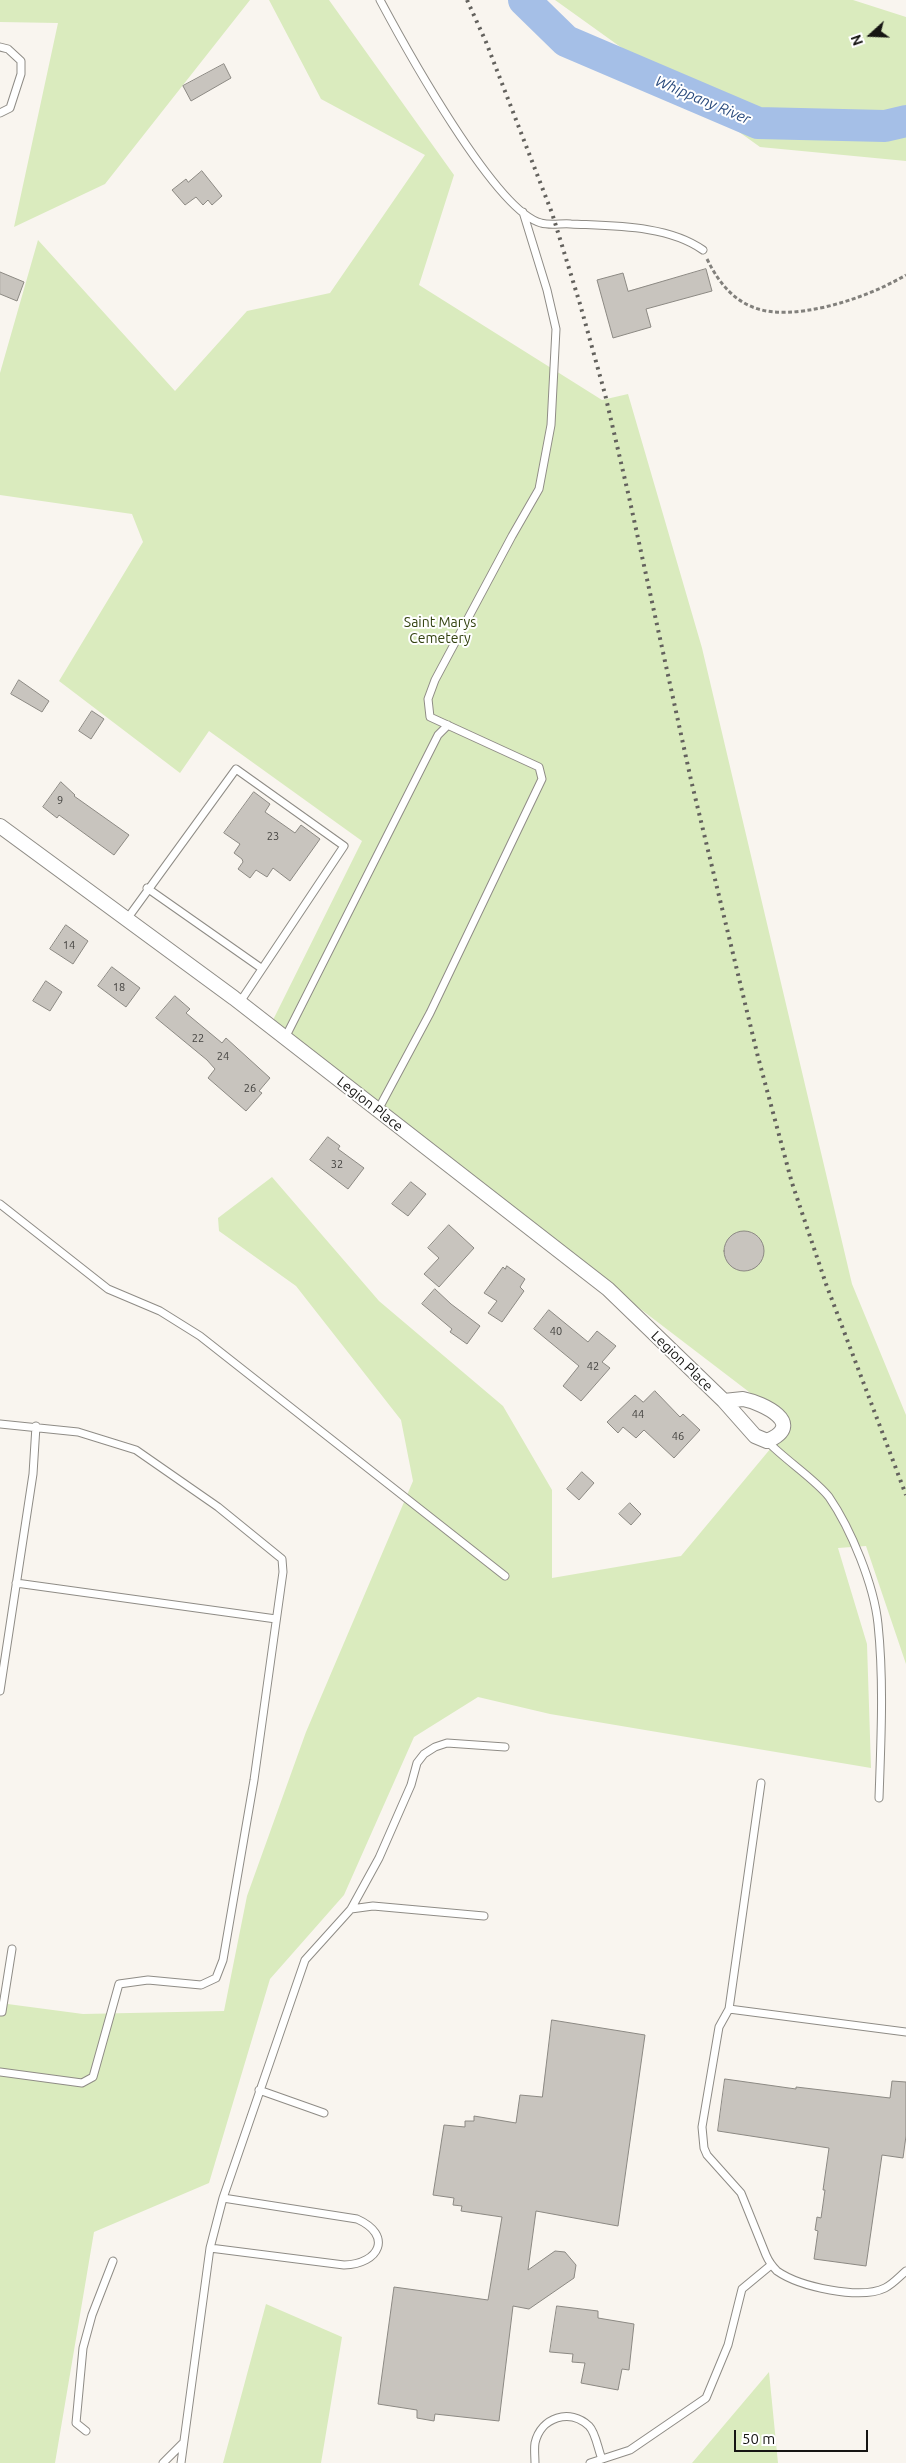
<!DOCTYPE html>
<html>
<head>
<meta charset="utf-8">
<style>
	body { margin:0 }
	#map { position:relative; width:906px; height:2463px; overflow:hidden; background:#f9f5ef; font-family:Ubuntu,sans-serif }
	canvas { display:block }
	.north { position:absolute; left:846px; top:10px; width:50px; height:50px; -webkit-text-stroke:4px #fff; paint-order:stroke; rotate:250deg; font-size:14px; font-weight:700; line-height:20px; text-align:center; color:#161513 }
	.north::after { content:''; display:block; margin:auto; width:18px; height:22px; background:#161513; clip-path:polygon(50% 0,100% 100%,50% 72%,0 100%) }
	.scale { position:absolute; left:734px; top:2430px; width:134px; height:22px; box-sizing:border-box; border:2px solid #161513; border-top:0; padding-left:6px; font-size:15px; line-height:18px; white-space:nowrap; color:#161513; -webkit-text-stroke:4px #fff; paint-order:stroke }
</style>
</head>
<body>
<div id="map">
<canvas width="906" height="2463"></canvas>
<div class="north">N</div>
<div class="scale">50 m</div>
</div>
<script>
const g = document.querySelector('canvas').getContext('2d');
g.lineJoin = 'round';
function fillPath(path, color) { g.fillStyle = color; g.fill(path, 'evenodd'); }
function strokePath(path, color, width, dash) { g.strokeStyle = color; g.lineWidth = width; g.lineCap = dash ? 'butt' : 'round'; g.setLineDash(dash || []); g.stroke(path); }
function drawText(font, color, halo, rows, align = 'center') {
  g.font = font + ' Ubuntu,sans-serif'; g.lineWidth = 4; g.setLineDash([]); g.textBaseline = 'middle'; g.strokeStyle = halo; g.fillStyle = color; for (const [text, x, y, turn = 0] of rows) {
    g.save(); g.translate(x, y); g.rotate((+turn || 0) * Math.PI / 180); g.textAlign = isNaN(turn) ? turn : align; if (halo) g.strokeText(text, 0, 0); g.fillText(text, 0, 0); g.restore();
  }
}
fillPath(new Path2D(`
	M0 0H250L105 184 14 227 58 23 0 22Z
	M269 0H329L454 175 419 285 602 400 628 394 702 648 852 1284 906 1415V1664L866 1546 838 1548 867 1644 871 1768 550 1714 478 1697 414 1737 344 1895 270 1979 209 2183 94 2232 55 2463H0V2003L83 2014 224 2011 247 1896 306 1732 413 1481 401 1420 296 1286 219 1231 218 1218 272 1177 379 1301 503 1406 552 1490V1578L681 1556 791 1424 384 1113 271 1024 362 841 209 731 180 773 59 681 143 542 132 514 0 495V373L38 240 175 391 247 311 330 293 425 155 321 99Z
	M555 0H853L906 17V161L760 147Z
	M266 2304 342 2337 321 2463H223Z
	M769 2372 778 2463H692Z`), '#daebbe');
strokePath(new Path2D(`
	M524 0 566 41 758 123 885 126 906 121`), '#a5bfe7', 32);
const building = new Path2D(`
	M224 64 231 78 191 101 183 86Z
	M202 171 222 196 212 205 208 200 203 205 196 197 185 205 172 190 186 179 188 182Z
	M706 269 712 291 646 309 651 327 613 338 597 280 623 273 628 291Z
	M0 272 24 282 17 301 0 294Z
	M19 680 49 701 42 712 11 694Z
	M92 711 104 719 91 739 79 731Z
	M61 782 75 795 74 796 129 835 114 855 59 815 57 818 43 807Z
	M254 792 270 804 265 812 295 833 301 825 320 839 290 881 273 868 267 877 256 870 250 878 238 869 243 862 242 859 234 853 240 844 224 833Z
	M66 925 88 941 73 964 50 949Z
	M112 967 140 988 126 1007 98 986Z
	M46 981 62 992 50 1011 33 1001Z
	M175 996 190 1009 186 1013 222 1043 226 1038 270 1078 259 1091 262 1093 246 1111 208 1078 215 1069 207 1060 156 1018Z
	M328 1137 340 1146 338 1149 364 1168 348 1189 310 1160Z
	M411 1182 426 1194 408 1216 392 1204Z
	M449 1225 474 1248 439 1287 424 1274 439 1258 428 1248Z
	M724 1251a20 20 0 1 1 40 0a20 20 0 1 1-40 0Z
	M507 1266 525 1279 520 1287 524 1291 502 1322 488 1313 497 1301 484 1293 503 1267 505 1269Z
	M435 1289 451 1304 480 1326 467 1344 450 1332 452 1329 422 1304Z
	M549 1310 588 1342 597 1331 616 1346 602 1362 610 1368 581 1401 563 1386 579 1366 534 1329Z
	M655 1391 680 1417 683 1414 700 1430 674 1458 644 1430 636 1438 623 1427 618 1433 607 1422 635 1395 643 1402Z
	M582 1472 594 1483 579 1500 567 1489Z
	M630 1503 641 1514 631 1525 619 1514Z
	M552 2020 645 2035 618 2226 536 2211 528 2270 555 2251 565 2252 576 2265 574 2278 529 2309 513 2306 499 2421 435 2414 434 2421 417 2418V2410L378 2404 394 2287 488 2300 502 2217 461 2211 462 2206 453 2205 454 2198 433 2195 444 2125 465 2127V2121H474V2116L516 2123 520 2095 542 2097Z
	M725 2079 796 2089V2087L890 2098 892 2081 906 2082V2136L903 2158 882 2155 866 2266 814 2259 818 2231 815 2230 817 2217 821 2218 825 2190H823L829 2148 718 2131Z
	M557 2306 598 2311V2318L634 2324 629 2370 622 2369 618 2390 581 2383 585 2363 572 2362 573 2354 550 2352Z`);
fillPath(building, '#c8c4be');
strokePath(building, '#8c8983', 1);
const lane = new Path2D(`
	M380 0C404 45 495 211 541 223 551 226 561 223 571 224 613 226 668 225 703 250
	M0 47 8 49 21 61V74L10 108 0 113
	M147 888 261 968
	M127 919 236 769 344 846 240 1002
	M285 1038 438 735 448 725
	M378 1110 430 1013 542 779 539 767 430 717 428 699 435 680 512 536 539 489 551 425 556 329 547 290 523 212
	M0 1204 108 1289 160 1311 200 1336 505 1576
	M0 1424 78 1432 136 1450 218 1507 282 1559 283 1572 254 1780 223 1960 216 1978 201 1985 148 1980 119 1984 93 2077 82 2083 0 2072
	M767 1441C784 1459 816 1480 829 1497 851 1529 874 1585 878 1624 884 1681 881 1740 879 1798
	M16 1583 276 1619
	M0 1691 33 1474 36 1426
	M761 1783 729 2009 719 2027 702 2127 704 2148 707 2155 741 2193 766 2255C769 2262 772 2266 777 2271 800 2287 860 2300 885 2288 893 2284 900 2276 906 2271
	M351 1909 373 1906 484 1916
	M729 2009 906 2032
	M0 2012H2L12 1949
	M259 2090 324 2113
	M210 2248 344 2265C380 2264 393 2235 357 2219L223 2198
	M86 2431 76 2423 83 2348 92 2315 113 2261
	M163 2463 182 2444
	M181 2463 210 2248 223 2198 305 1960 351 1909 379 1858 411 1785 417 1763 424 1754 435 1747 447 1743 505 1747
	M535 2463C535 2457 534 2449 535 2443 541 2417 570 2408 589 2426 596 2433 598 2450 602 2459
	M590 2463 630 2450 706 2398 728 2345 742 2289 771 2265`);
const street = new Path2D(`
	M0 826 234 998 608 1289 724 1401
	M743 1399C763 1403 807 1424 767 1441L755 1436 724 1401Z`);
strokePath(lane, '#8f8c86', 9);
strokePath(street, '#8f8c86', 16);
strokePath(new Path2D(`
	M707 259C734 314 770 319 825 307 854 300 880 290 906 275`), '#82807c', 3, [4, 2.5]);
strokePath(lane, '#fff', 7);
strokePath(street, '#fff', 14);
strokePath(new Path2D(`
	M467 0 486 42 552 213 580 304 605 394 629 497 691 780 758 1057 792 1183 826 1284 906 1495`), '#63615d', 4, [2.5, 5]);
drawText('11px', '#42413e', null, [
	["9",60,800],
	["23",273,836],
	["14",69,945],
	["18",119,987],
	["22",198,1038],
	["24",223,1056],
	["26",250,1088],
	["32",337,1164],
	["40",556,1331],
	["42",593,1366],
	["44",638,1414],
	["46",678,1436]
]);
drawText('14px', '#334210', '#fff', [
	["Saint Marys",440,622],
	["Cemetery",440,638]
]);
drawText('14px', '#161513', '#fff', [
	["Legion Place",370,1104,38],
	["Legion Place",682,1361,44]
]);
drawText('italic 15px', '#28497c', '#fff', [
	["Whippany River",703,100,23]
]);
</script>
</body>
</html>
